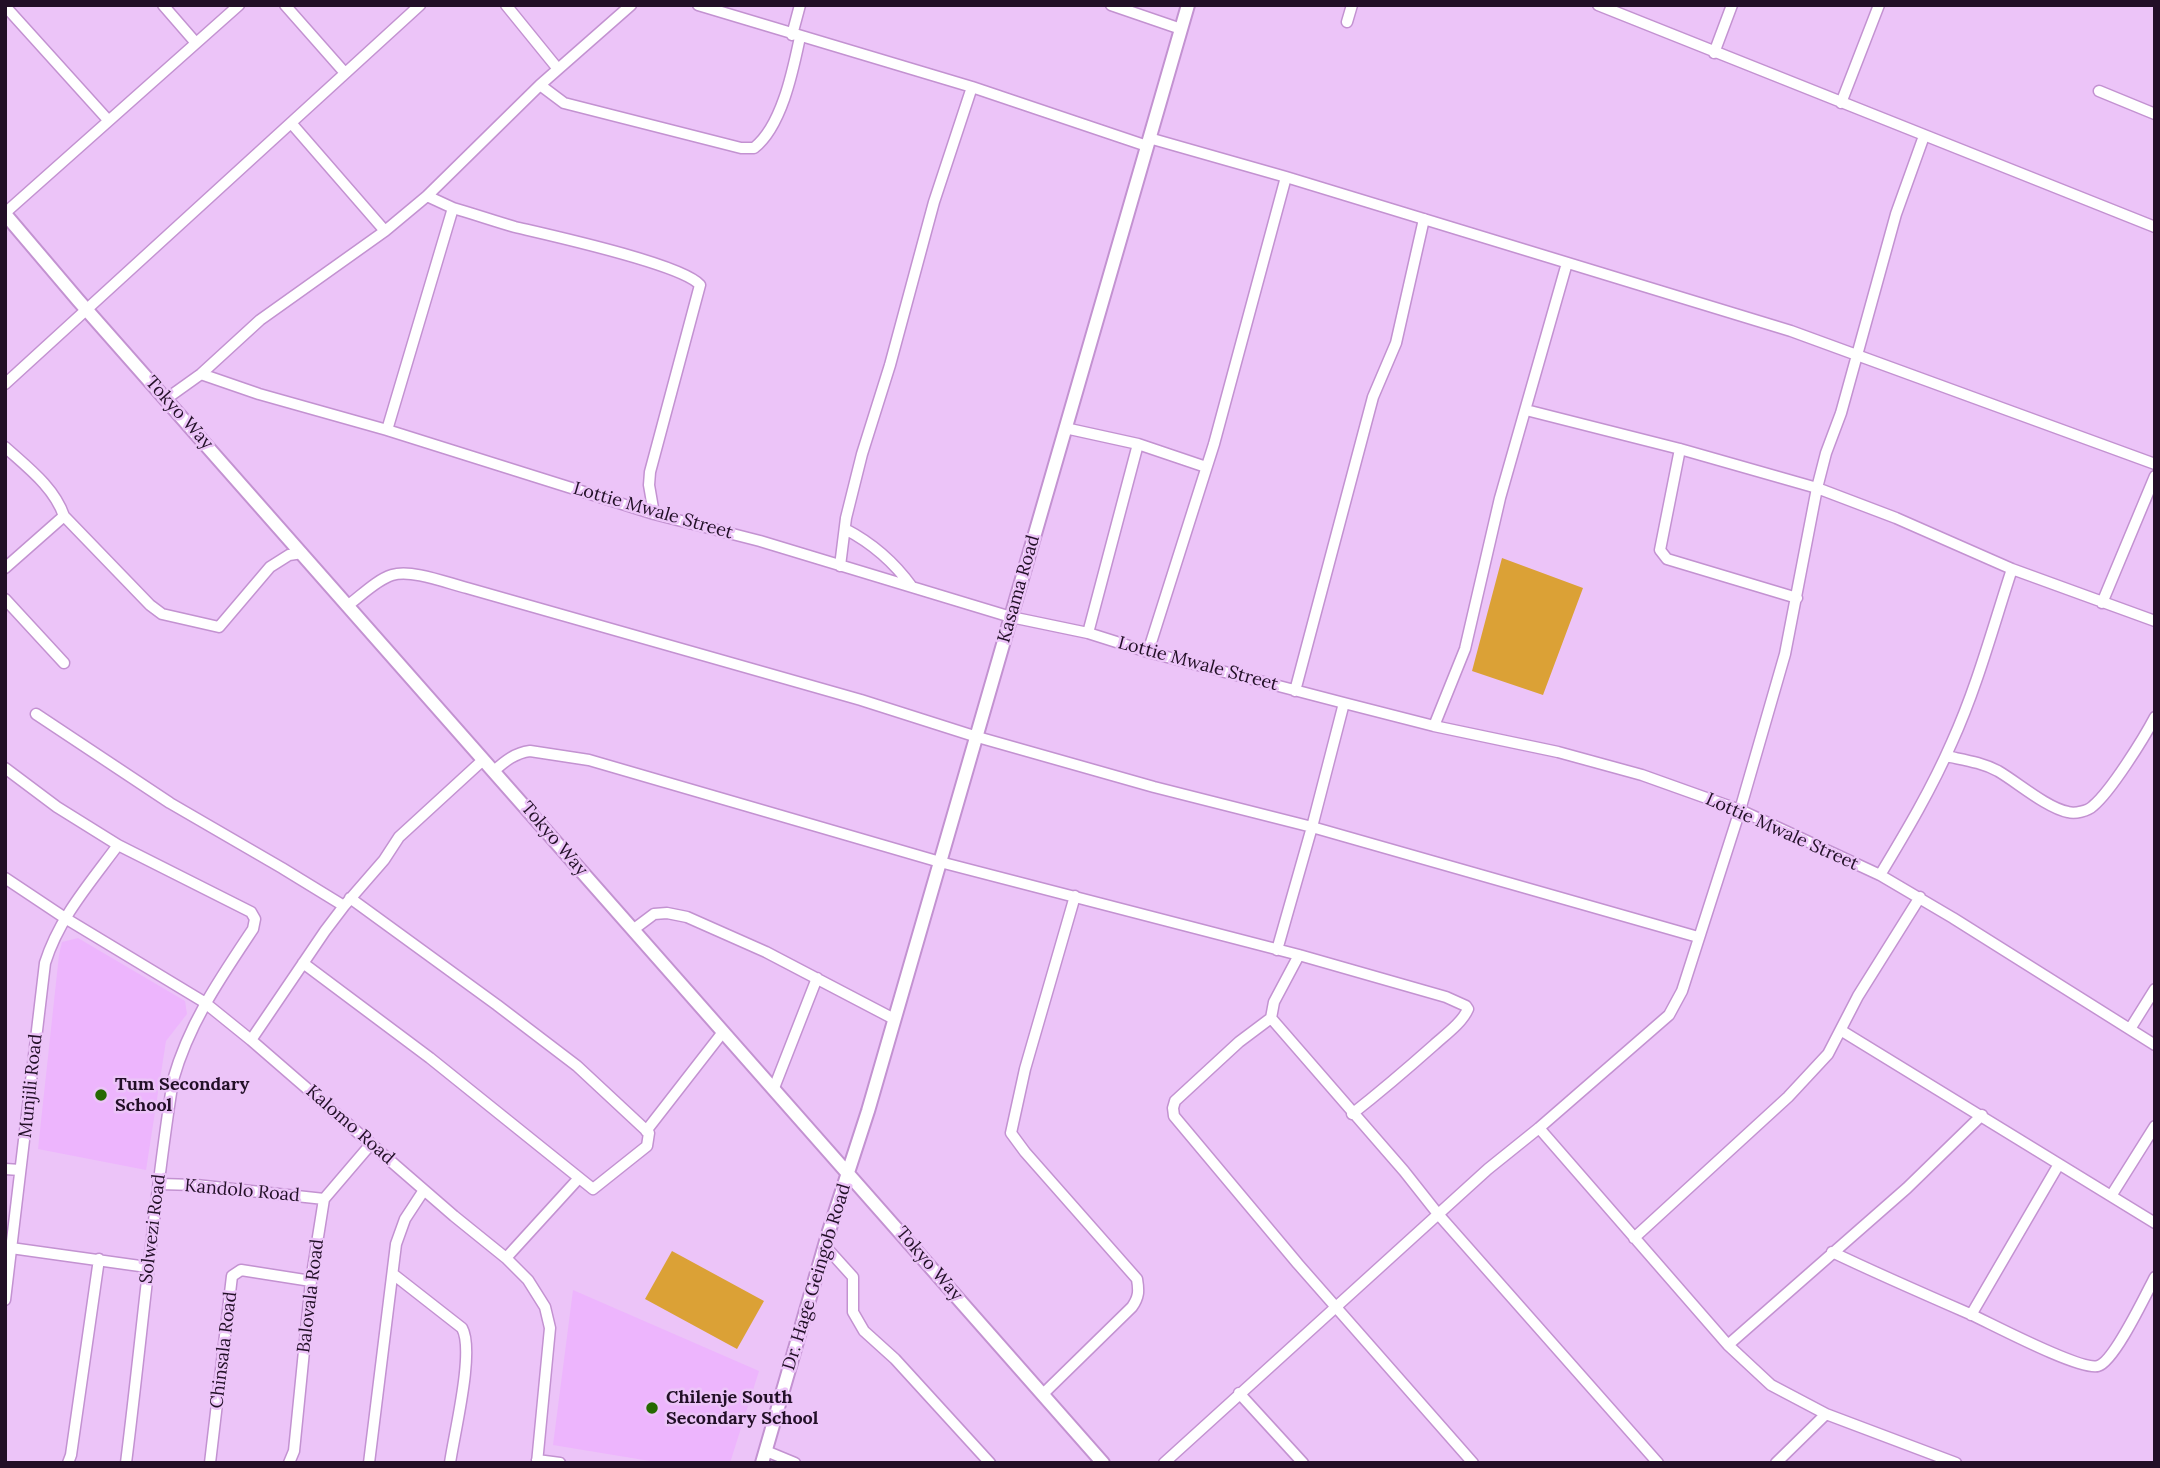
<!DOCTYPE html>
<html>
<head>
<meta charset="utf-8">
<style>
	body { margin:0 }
	#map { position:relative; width:2160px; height:1468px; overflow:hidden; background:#ecc4f8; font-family:Lora,serif }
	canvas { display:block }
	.frame { position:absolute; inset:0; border:7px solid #220f27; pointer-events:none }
</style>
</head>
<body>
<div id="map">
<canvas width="2160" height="1468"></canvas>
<div class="frame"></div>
</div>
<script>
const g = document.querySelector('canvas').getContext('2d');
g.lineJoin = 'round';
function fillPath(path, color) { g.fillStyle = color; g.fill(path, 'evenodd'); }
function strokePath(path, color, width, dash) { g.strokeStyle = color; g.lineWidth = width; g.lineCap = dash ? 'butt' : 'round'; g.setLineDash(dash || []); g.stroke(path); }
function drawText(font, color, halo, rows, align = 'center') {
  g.font = font + ' Lora,serif'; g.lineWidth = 5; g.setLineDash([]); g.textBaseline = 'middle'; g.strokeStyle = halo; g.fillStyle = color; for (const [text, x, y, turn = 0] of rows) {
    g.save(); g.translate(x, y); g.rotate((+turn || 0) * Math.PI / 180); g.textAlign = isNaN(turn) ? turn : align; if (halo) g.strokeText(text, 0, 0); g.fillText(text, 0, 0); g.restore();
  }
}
fillPath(new Path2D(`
	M78 938 185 1001 187 1014 166 1041 146 1170 38 1149 59 955 62 942Z
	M573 1290 759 1371 730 1463H662L553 1445Z`), '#edb5fd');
fillPath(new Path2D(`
	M1502 558 1583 588 1543 695 1472 671Z
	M672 1251 764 1301 737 1349 645 1299Z`), '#dba136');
const street = new Path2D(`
	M163 5 196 43
	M285 5 345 73
	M506 5 558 69
	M698 5 972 87 1147 146
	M1111 5 1181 29
	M1598 5 2155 227
	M5 6 108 120
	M1347 22 1352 5
	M792 35 800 5
	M1714 53 1732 5
	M540 85 564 103 741 148H754C782 126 793 70 800 37
	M2099 91 2155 114
	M1841 103 1879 5
	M292 124 385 231
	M1149 138 1286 177 1791 331 2155 464
	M453 208C474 214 494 221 515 227 549 235 682 264 700 285L650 472 649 485 654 514
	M5 213 239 5
	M201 374 259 394 387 430 654 514 760 541 1011 617 1088 633 1148 652 1344 703 1434 726 1558 752 1642 775 1740 810 1880 875 1953 918 2155 1045
	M5 384 420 5
	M166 399 201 374 260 320 385 231 427 196 540 85 631 5
	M1526 410 1680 449 1817 488 1896 518 2012 569 2155 621
	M1065 428 1138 444 1206 467
	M387 430 453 208 427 196
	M5 447C27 467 54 487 64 516L150 605 162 614 219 627 270 567 289 555 302 553
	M1680 449 1660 550 1667 559 1797 598
	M845 529C872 543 894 562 912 587
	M840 566 846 518 862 454 890 365 934 202 972 87
	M5 568 64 516
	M5 599 64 663
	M2102 603 2155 476
	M347 606C361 596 376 580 392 575 412 569 447 583 467 588L861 700 974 736 1154 787 1312 827 1698 937
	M1088 633 1138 444
	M1148 652 1214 444 1286 177
	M1295 691 1373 397 1396 343 1424 219
	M36 714 170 803 282 868 344 906
	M1434 726 1465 649 1500 498 1567 263
	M1946 756C1964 760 1981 762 1998 771 2017 782 2047 808 2068 812 2075 814 2088 811 2093 806 2111 791 2144 738 2155 717
	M5 768 57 807 118 845 251 912 255 919 253 929C221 977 189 1023 173 1080 153 1207 142 1335 126 1463
	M494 771C505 761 515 753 530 751L589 760 940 862 1299 955 1446 997 1466 1006 1468 1009C1462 1023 1445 1035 1434 1045 1407 1069 1380 1092 1352 1114
	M1880 875C1906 832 1932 788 1952 742 1977 687 1993 627 2012 569
	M5 878 65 918 204 1002 251 1040 454 1216 506 1258 528 1280 545 1307 550 1328 537 1463
	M634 929 654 914 667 913 687 917 766 952 894 1019
	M1277 950 1312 827 1344 703
	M1299 955 1274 1002 1271 1018 1239 1042 1175 1101 1173 1108 1174 1116 1298 1264 1473 1463
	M303 963 430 1058 593 1189 647 1146 649 1133 577 1066 497 1005 350 898
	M1271 1018 1404 1171 1438 1214 1658 1463
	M2130 1029 2155 989
	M1842 1031 2155 1223
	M251 1040 325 931 344 906 384 860 399 837 483 760
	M774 1088 817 978
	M1539 1128 1728 1345 1771 1385 1826 1414 1956 1463
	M646 1131 723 1032
	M5 1169 20 1170
	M159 1184 196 1185 324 1199
	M2111 1196 2155 1126
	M1634 1238 1788 1097 1828 1054 1858 996 1920 897
	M825 1246 853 1277V1312L864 1331 895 1359 990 1463
	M11 1248 147 1267
	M1832 1252C1878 1274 1924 1294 1970 1314 1992 1324 2080 1371 2098 1366 2114 1362 2146 1294 2155 1277
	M506 1258 579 1178
	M393 1274 462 1328C475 1351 454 1434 450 1463
	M5 1300 45 963C59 918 90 883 118 845
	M1971 1315 2059 1164
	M1728 1345 1907 1188 1982 1115
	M1239 1393 1303 1463
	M1043 1394 1132 1307C1139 1297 1139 1291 1137 1279L1025 1152 1011 1133 1025 1069 1075 896
	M766 1451 795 1463
	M537 1460 560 1463
	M68 1463 71 1455 99 1259
	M210 1463 232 1276 241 1270 311 1281
	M289 1463 294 1451 311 1281 324 1199 371 1144
	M369 1463 396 1244 405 1219 424 1190
	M1164 1463 1488 1169 1539 1128 1669 1015 1682 991 1740 810 1785 654 1817 488 1826 453 1841 413 1896 214 1924 136
	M1776 1463 1826 1414`);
const secondary = new Path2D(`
	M5 214 78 300 1103 1463
	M762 1463 829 1231 868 1111 1188 5`);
strokePath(street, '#c392d1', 13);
strokePath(secondary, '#c392d1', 16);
strokePath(street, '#fff', 10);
strokePath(secondary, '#fff', 12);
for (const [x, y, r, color] of [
	[101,1095,7,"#256900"],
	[652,1408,7,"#256900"]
]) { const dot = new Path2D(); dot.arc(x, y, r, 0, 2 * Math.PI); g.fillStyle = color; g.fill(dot); strokePath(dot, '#ecc4f8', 2.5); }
drawText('18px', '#220f27', '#ecc4f8', [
	["Tokyo Way",179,413,48],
	["Lottie Mwale Street",653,511,16],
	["Kasama Road",1019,589,-74],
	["Lottie Mwale Street",1198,664,15],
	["Lottie Mwale Street",1782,832,24],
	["Tokyo Way",554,839,49],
	["Munjili Road",31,1086,-84],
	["Kalomo Road",350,1125,41],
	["Kandolo Road",242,1191,5],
	["Solwezi Road",153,1229,-83],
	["Tokyo Way",929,1264,49],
	["Dr. Hage Geingob Road",817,1277,-73],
	["Balovala Road",311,1296,-83],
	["Chinsala Road",224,1350,-83]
]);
drawText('bold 18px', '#220f27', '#ecc4f8', [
	["Tum Secondary",115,1085],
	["School",115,1106],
	["Chilenje South",666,1398],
	["Secondary School",666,1419]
], 'left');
</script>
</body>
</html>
